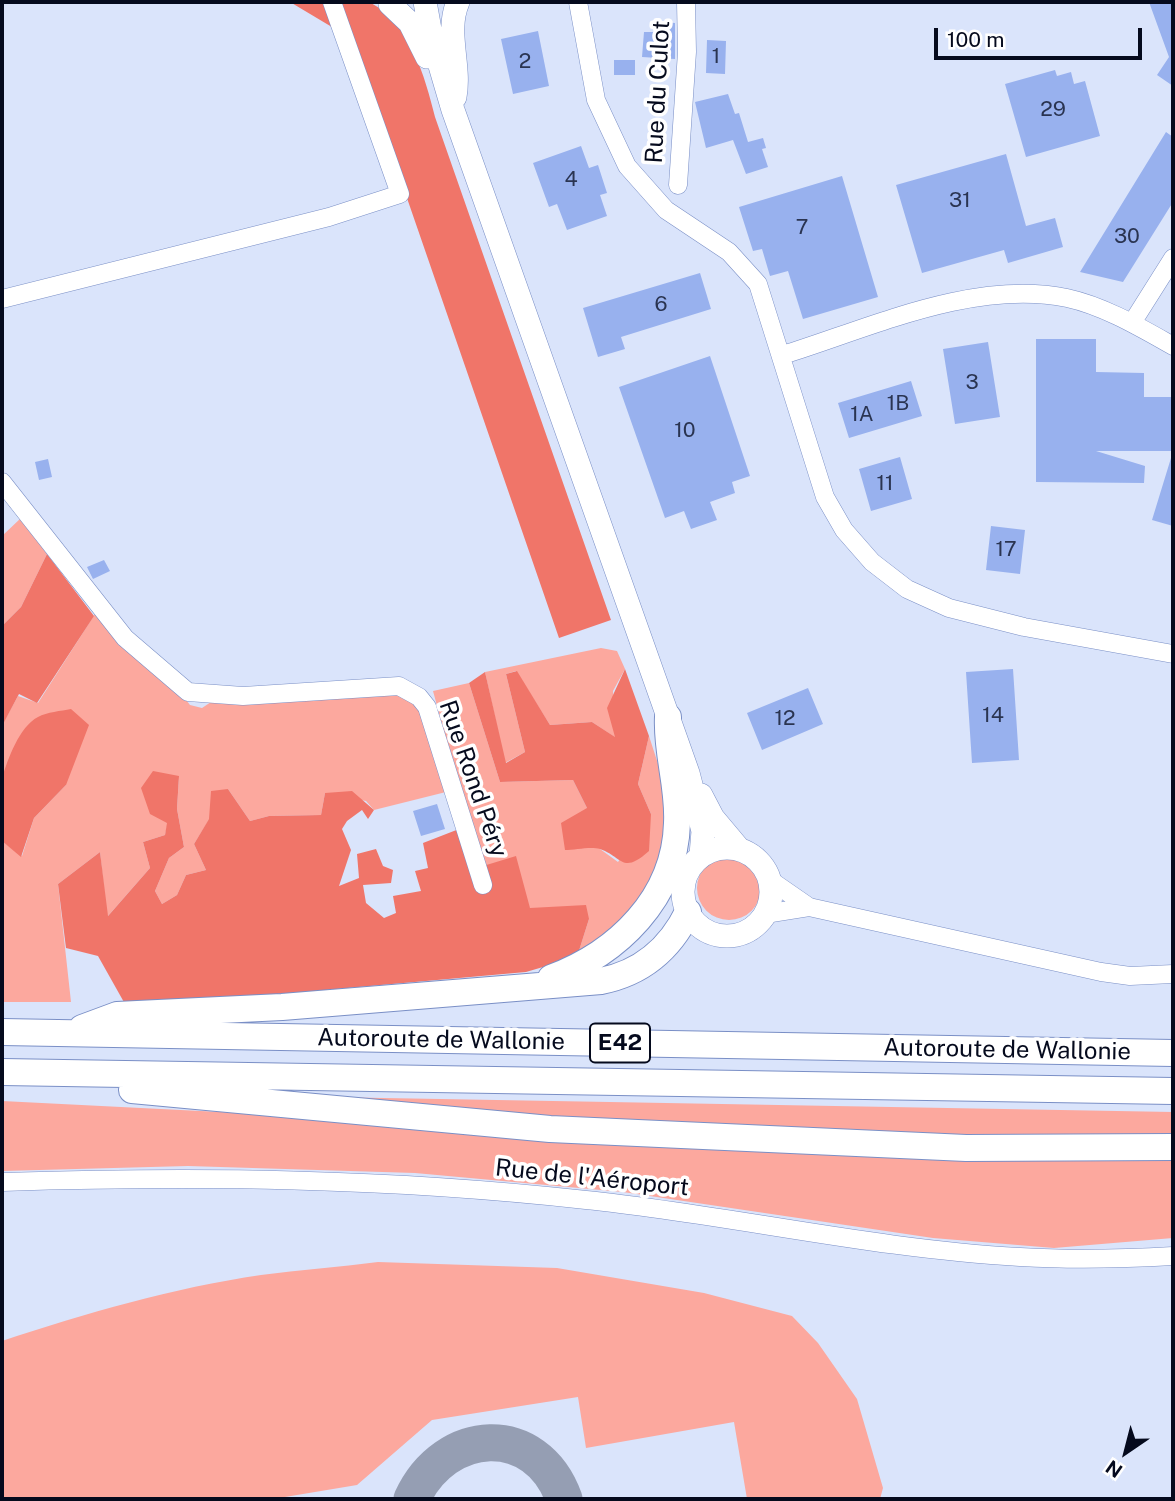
<!DOCTYPE html>
<html>
<head>
<meta charset="utf-8">
<style>
	body { margin:0 }
	#map { position:relative; width:1175px; height:1501px; overflow:hidden; background:#dae4fb; font-family:"Public Sans",sans-serif }
	canvas { display:block }
	.frame { position:absolute; inset:0; border:4px solid #050a1d; pointer-events:none }
	.north { position:absolute; left:1091px; top:1417px; width:70px; height:70px; -webkit-text-stroke:5px #fff; paint-order:stroke; rotate:215deg; font-size:19px; font-weight:700; line-height:28px; text-align:center; color:#050a1d }
	.north::after { content:''; display:block; margin:auto; width:24px; height:32px; background:#050a1d; clip-path:polygon(50% 0,100% 100%,50% 72%,0 100%) }
	.scale { position:absolute; left:934px; top:28px; width:208px; height:32px; box-sizing:border-box; border:4px solid #050a1d; border-top:0; padding-left:9px; font-size:21px; line-height:24px; white-space:nowrap; color:#050a1d; -webkit-text-stroke:5px #fff; paint-order:stroke }
</style>
</head>
<body>
<div id="map">
<canvas width="1175" height="1501"></canvas>
<div class="frame"></div>
<div class="north">N</div>
<div class="scale">100 m</div>
</div>
<script>
const g = document.querySelector('canvas').getContext('2d');
g.lineJoin = 'round';
function fillPath(path, color) { g.fillStyle = color; g.fill(path, 'evenodd'); }
function strokePath(path, color, width, dash) { g.strokeStyle = color; g.lineWidth = width; g.lineCap = dash ? 'butt' : 'round'; g.setLineDash(dash || []); g.stroke(path); }
function drawText(font, color, halo, rows, align = 'center') {
  g.font = font + ' "Public Sans",sans-serif'; g.lineWidth = 7; g.setLineDash([]); g.textBaseline = 'middle'; g.strokeStyle = halo; g.fillStyle = color; for (const [text, x, y, turn = 0] of rows) {
    g.save(); g.translate(x, y); g.rotate((+turn || 0) * Math.PI / 180); g.textAlign = isNaN(turn) ? turn : align; if (halo) g.strokeText(text, 0, 0); g.fillText(text, 0, 0); g.restore();
  }
}
fillPath(new Path2D(`
	M21 518 47 554 21 607 2 626V536Z
	M95 614 176 687 190 705 202 708 214 700 398 692 421 709 446 792 374 810 366 801 325 793 321 815 269 816 250 821 228 789 194 844 206 870 186 875 177 895 162 904 155 891 169 858 184 847 177 809 179 776 165 835 143 842 150 868 107 917 100 852 58 884 71 1002H2V841L22 856 34 818 66 785 21 735 2 778V725L18 696 38 703Z
	M601 648 617 651 625 669 613 691 616 738 592 722 550 725 516 671 506 674 525 752 505 763 485 672Z
	M469 683 500 782 573 780 587 808 600 849 618 862 651 814 638 784 649 736 670 801 671 841 635 915 577 957 589 919 530 908 481 867 433 691Z
	M697 888a32 32 0 1 1 64 0a32 32 0 1 1-64 0Z
	M271 1096 1173 1112V1141L819 1137Z
	M2 1101 1173 1160V1238L1054 1248 933 1238 623 1192 415 1173 188 1166 2 1171Z
	M378 1262 557 1268 704 1293 792 1316 818 1343 857 1399 883 1488 880 1499H747L734 1422 586 1448 578 1397 432 1420 357 1485 273 1499H2V1341C86 1313 173 1288 261 1275 300 1270 339 1267 378 1262Z`), '#fca89e');
fillPath(new Path2D(`
	M290 2C304 2 363 0 371 3 410 23 425 77 435 117L611 620 559 638 352 39Z
	M47 554 94 616 37 703 19 694 2 726V626L21 607Z
	M625 669 649 736 638 784 651 814 649 851C622 875 623 857 600 849 591 846 575 850 565 850L561 823 587 808 573 780 500 782 469 683 485 672 506 763 525 752 506 674 517 671 550 725 592 722 615 737 607 708Z
	M71 709 89 725 66 785 34 818 21 857 2 841V778C8 759 19 727 38 717 47 712 61 711 71 709Z
	M153 771 179 776 177 809 184 847 169 858 155 891 162 904 177 895 186 875 206 870 194 844 209 819 211 791 228 789 250 821 269 816 321 815 325 793 352 791 374 810 368 819 362 810 347 821 342 829 351 850 339 886 359 878 357 854 376 849 383 866 393 870 391 883 363 885 366 903 384 918 396 913 393 896 421 891 415 871 428 868 423 843 459 829 470 870 516 856 530 908 586 905 589 919 577 957 526 972 292 993 125 1004 98 956 66 948 58 884 100 852 108 916 150 868 143 842 165 835 167 823 150 814 141 788Z`), '#f07569');
strokePath(new Path2D(`
	M412 1499C445 1427 536 1421 564 1499`), '#959eb3', 37);
fillPath(new Path2D(`
	M1149 2H1173V86L1157 75 1169 57Z
	M664 22 675 23V59L642 57 644 32H664Z
	M538 31 549 86 513 94 501 39Z
	M707 40 726 41 725 74 706 73Z
	M614 60H635V75H614Z
	M1055 70 1057 76 1071 72 1074 84 1085 81 1100 136 1026 157 1005 84Z
	M728 94 735 114 739 113 748 142 763 138 766 148 762 149 768 167 746 174 733 140 706 148 695 102Z
	M1166 132 1173 137V202L1123 282 1080 272Z
	M581 146 589 168 598 165 607 193 600 195 607 216 567 230 557 204 549 207 533 163Z
	M1006 154 1026 226 1055 218 1063 247 1008 263 1004 250 922 273 896 185Z
	M842 176 878 297 803 319 788 271 770 276 762 249 753 251 739 207Z
	M700 273 711 309 621 337 625 349 598 357 583 308Z
	M1036 339H1096V372L1144 373V397H1173V451H1096L1145 466 1144 483 1036 482Z
	M988 342 1000 417 955 424 943 349Z
	M710 356 750 476 732 482 735 493 710 502 717 520 691 529 684 511 665 518 619 387Z
	M911 381 922 416 849 438 838 403Z
	M900 457 912 499 871 511 859 469Z
	M1171 458 1173 459V526L1152 520Z
	M48 459 52 477 39 480 35 462Z
	M991 526 1025 530 1020 574 986 570Z
	M104 560 110 571 93 579 87 567Z
	M1013 669 1019 760 972 763 966 672Z
	M808 688 823 724 762 750 747 713Z
	M437 804 445 829 421 836 413 811Z`), '#98b1ee');
const minor = new Path2D(`
	M578 2 596 100 627 166 666 210 729 252 758 284 825 497 844 530 872 562 907 589 949 608 1024 627 1173 654
	M678 185 687 52 686 2
	M2 299 329 217 400 194 332 2
	M1132 323 1173 258
	M783 355C870 328 974 279 1067 298 1104 306 1141 328 1173 346
	M2 482 125 638 188 692 243 696 399 686 419 697 427 707 483 885
	M770 880 809 907 1101 972 1130 976 1173 974
	M765 914 809 907
	M2 1182C200 1176 388 1178 586 1200 731 1215 874 1249 1020 1257 1071 1260 1122 1259 1173 1256`);
const major = new Path2D(`
	M425 2 431 35 453 110 688 773 703 831 701 855
	M390 4 410 23 427 57
	M455 97C461 65 445 32 458 2
	M701 795 713 818 739 849
	M683 892a44 44 0 1 1 88 0a44 44 0 1 1-88 0Z`);
const highway = new Path2D(`
	M551 978C618 953 675 898 677 823 679 786 666 753 668 717
	M82 1028 117 1015 282 1007 601 981C641 973 670 949 688 912
	M2 1032 1173 1053
	M2 1072 1173 1091
	M132 1090 550 1129 966 1148 1173 1147`);
strokePath(minor, '#7a8fc6', 19);
strokePath(major, '#7a8fc6', 24);
strokePath(highway, '#7a8fc6', 28);
strokePath(minor, '#fff', 18);
strokePath(major, '#fff', 23);
strokePath(highway, '#fff', 26);
drawText('21px', '#2a3451', null, [
	["1",716,57],
	["2",525,62],
	["29",1053,110],
	["4",571,180],
	["31",960,201],
	["7",802,228],
	["30",1127,237],
	["6",661,305],
	["3",972,383],
	["1B",898,404],
	["1A",862,415],
	["10",685,431],
	["11",885,484],
	["17",1006,550],
	["14",993,716],
	["12",785,719]
]);
for (const [x, y, w] of [
	[620,1043,60]
]) { const box = new Path2D(); box.roundRect(x - w / 2, y - 19.5, w, 39, 5); g.fillStyle = '#fff'; g.fill(box); strokePath(box, '#050a1d', 2); }
drawText('bold 23px', '#050a1d', null, [
	["E42",620,1043]
]);
drawText('24px', '#050a1d', '#fff', [
	["Rue du Culot",658,92,-87],
	["Rue Rond Péry",473,779,71],
	["Autoroute de Wallonie",441,1040,1],
	["Autoroute de Wallonie",1007,1050,1],
	["Rue de l'Aéroport",592,1178,6]
]);
</script>
</body>
</html>
